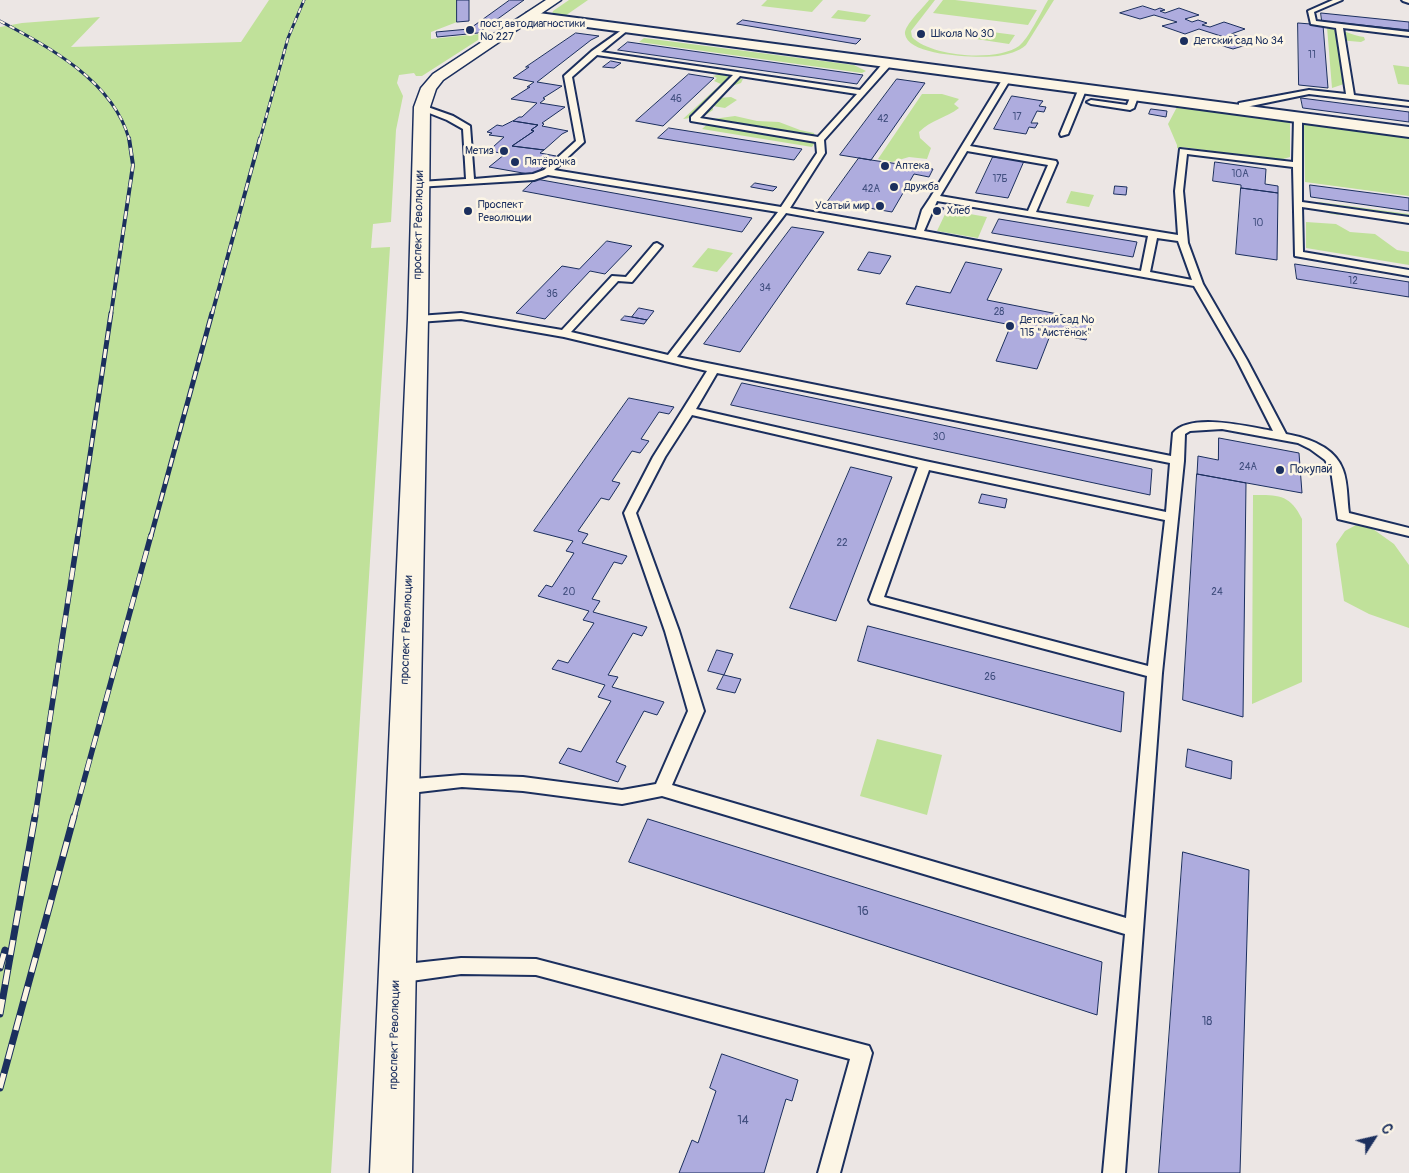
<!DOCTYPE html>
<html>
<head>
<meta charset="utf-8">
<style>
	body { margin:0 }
	#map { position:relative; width:1409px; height:1173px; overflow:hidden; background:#ece6e4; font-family:Pangolin,sans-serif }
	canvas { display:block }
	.north { position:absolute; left:1349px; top:1113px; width:50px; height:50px; -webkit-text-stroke:4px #fcf5e5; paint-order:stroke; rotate:55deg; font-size:14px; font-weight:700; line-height:20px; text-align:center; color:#1b2f5e }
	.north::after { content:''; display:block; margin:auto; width:18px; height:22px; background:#1b2f5e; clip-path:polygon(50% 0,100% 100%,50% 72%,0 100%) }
</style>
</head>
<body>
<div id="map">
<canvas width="1409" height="1173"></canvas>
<div class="north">С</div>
</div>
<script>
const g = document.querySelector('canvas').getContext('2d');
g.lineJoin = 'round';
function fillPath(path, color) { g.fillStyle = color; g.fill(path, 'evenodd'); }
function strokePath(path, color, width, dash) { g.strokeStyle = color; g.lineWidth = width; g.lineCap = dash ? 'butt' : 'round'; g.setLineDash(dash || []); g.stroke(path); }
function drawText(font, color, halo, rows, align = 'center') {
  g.font = font + ' Pangolin,sans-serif'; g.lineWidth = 5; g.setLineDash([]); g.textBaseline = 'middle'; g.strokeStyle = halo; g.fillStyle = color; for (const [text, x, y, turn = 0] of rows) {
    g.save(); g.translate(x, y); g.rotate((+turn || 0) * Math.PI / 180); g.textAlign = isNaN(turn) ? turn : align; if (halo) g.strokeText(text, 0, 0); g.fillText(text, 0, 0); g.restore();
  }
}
fillPath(new Path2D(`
	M269 0H457V22L431 32V39L489 33 422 76H416L414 73 399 75 397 83 403 96 396 130 391 222 373 224 371 248 390 247 331 1173H0V27L22 23 100 17 71 47 241 42Z
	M569 0H588L562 18 552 14 553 11Z
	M767 0H823L812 12 761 6Z
	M929 0H935L911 31 912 37C931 57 997 62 1019 46 1029 38 1041 12 1048 0H1054L1026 45C1018 52 1008 54 998 56 981 58 908 57 905 34 904 25 924 7 929 0Z
	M943 0H955L1037 10 1028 25 933 13Z
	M838 10 871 15 865 22 831 18Z
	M1327 27C1338 26 1351 36 1364 37L1365 40 1361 42 1338 40 1344 84 1332 88Z
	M969 29 1015 35 1009 44 963 37Z
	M644 38 854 65 866 71 862 73 639 42Z
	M1393 65 1409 67V85L1398 84Z
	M724 73 726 76 743 79 741 83 729 87 719 98 731 97 737 100 725 108 713 106V110L704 116 683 119 721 84 714 81 717 78 713 76Z
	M922 94H942L959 99 954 104 959 108C946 118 931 120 919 132L920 138 931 148 927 159 909 157 892 162 878 159Z
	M1177 107 1287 121 1290 123V157L1280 160 1182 147 1181 149 1177 148V145L1168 124Z
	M735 116 757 121 779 122 800 130 814 133 816 141 812 147 702 129 713 119Z
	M1309 123 1409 137V196L1305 182 1304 125Z
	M1071 191 1094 195 1089 207 1066 203Z
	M1319 202 1409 214V225L1386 218 1364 217 1350 212 1338 215 1327 213 1317 206Z
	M947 210 987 217 978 238 937 231Z
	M1306 222 1336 224 1350 232 1375 234 1397 250 1409 252V265L1306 248Z
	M708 248 733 253 717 272 692 267Z
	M1253 495C1278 495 1290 494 1302 519V682L1252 704Z
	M1356 525 1373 529 1394 544 1409 565V628L1369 614 1344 601 1336 544 1345 531Z
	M877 739 942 755 927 815 860 796Z`), '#c0e19a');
const building = new Path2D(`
	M457 0H469V21L457 22Z
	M510 0H524L478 33 437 37 436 32 469 29Z
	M1143 6 1155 10 1160 8 1165 10 1160 11 1165 13 1179 8 1199 15 1185 19 1192 22 1198 20 1207 23 1202 25 1210 27 1224 22 1245 29 1231 34 1256 42 1233 49 1210 42 1224 37 1199 29 1185 34 1162 26 1177 22 1154 15 1140 19 1120 13Z
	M1321 13 1409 22V30L1322 21Z
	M743 20 861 39 856 44 737 24Z
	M1298 23 1323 25 1328 88 1299 85Z
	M576 33 599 36 591 40 537 82 562 86 543 98 545 99 540 103 565 107 542 123 544 124 542 126 568 131 562 134 544 150 512 146 534 131 531 130 538 125 513 121 519 117H522L537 103 511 99 530 87H527L534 82 513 78 529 67H526Z
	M628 42 863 75 857 84 618 50Z
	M611 61 621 63 614 68 603 67Z
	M689 74 714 78 663 126 636 121Z
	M897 79 925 83 871 160 840 155Z
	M1012 96 1043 101 1039 106 1046 107 1044 112 1037 111 1031 123H1038L1035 128 1029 127 1026 134 994 129Z
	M1301 98 1409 112V122L1303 108Z
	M1151 109 1167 111 1166 117 1149 114Z
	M513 121 538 125 531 130 534 131 512 146 544 150 540 153 556 156 534 175 489 167 505 154 495 152 493 147 504 137 489 135 492 133 487 132 497 125 502 126Z
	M669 128 802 149 794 160 658 138Z
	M993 157 1024 161 1008 198 976 193Z
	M859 158 871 160 933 169 929 177 914 174 892 212 828 201Z
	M1215 162 1266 169 1265 184 1278 186V193L1241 188V185L1213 181Z
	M536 179 752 218 742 232 523 191Z
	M755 183 777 187 773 191 751 187Z
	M1310 185 1409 198V211L1311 197Z
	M1115 186 1127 187 1126 195 1114 194Z
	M1241 188 1278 193 1277 260 1236 254Z
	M934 207 944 208 940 215 930 213Z
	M999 219 1137 242 1133 257 992 233Z
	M792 227 824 232 740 352 704 344Z
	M607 241 632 246 605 274 590 271 545 319 516 313 562 266 579 269Z
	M869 252 891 256 880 274 858 270Z
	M966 262 1002 269 987 300 1093 321 1086 340 1051 333 1037 369 996 361 1011 325 906 304 916 286 950 293Z
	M1295 264 1409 282V297L1297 279Z
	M639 308 654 311 647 320 632 317Z
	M625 316 632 317 647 320 644 324 621 320Z
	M742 383 1152 469 1150 495 731 405Z
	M629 398 674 407 669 414 659 412 641 439 649 441 640 453 632 451 612 481 620 483 609 500 601 498 578 531 588 534 582 543 627 556 622 564 614 562 592 599 600 601 593 612 647 627 642 636 633 633 608 675 618 677 612 687 664 702 657 715 644 711 616 762 626 766 618 782 559 763 568 748 581 752 611 701 598 697 605 685 552 669 558 660 568 663 594 623 583 620 589 611 538 596 546 585 552 587 574 553 566 551 573 541 534 531Z
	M1219 438 1299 453 1302 493 1197 474 1198 456 1218 460Z
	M851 467 892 477 836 621 790 608Z
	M1197 474 1246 483 1243 717 1183 700Z
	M982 494 1007 499 1005 508 979 503Z
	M868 626 1124 692 1121 732 858 661Z
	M717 650 733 654 724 675 708 671Z
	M724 675 741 679 735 693 717 689Z
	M1188 749 1232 761 1231 779 1186 767Z
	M648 819 1102 962 1097 1015 629 862Z
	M1183 852 1249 870 1240 1173H1159Z
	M722 1054 798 1080 792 1101 786 1099 764 1173H679L692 1140 698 1143 716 1091 710 1088Z`);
fillPath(building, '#aeacde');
strokePath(building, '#1b2f5e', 1);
const lane = new Path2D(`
	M1333 0H1342L1314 12 1316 21 1409 32V36L1343 28 1354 95 1409 102V106L1309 94 1246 107 1245 113H1239V103L1309 90 1346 94 1336 28 1311 24 1308 11Z
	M1402 0H1409V3L1403 1Z
	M626 27 629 29 628 30 601 52 860 90 884 62H890V66L824 140 825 153 790 208 916 230 922 210 930 198 1002 80 1006 78 1010 80 970 146 1056 161 1057 163 1036 212 1178 235 1175 191 1180 149 1293 162 1294 118 1298 116 1302 118V202L1409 217V223L1302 207 1303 252 1409 270V276L1295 256 1293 167 1187 154 1183 191 1188 243 1203 284 1247 360 1286 434C1308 438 1335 447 1343 470 1348 483 1347 500 1349 513L1409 528V536L1338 519 1331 470 1325 460 1310 449 1298 443 1222 429 1190 431 1185 434 1184 461 1162 673 1125 1173H1103L1125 934 662 796 622 804 523 791 462 787 402 794 396 792 394 787 396 782 402 780 462 775 523 777 622 790 656 784 688 711 665 631 624 513 653 457 707 371 564 337 461 319 418 322 413 319 418 316 461 313 562 330 612 276 626 277 654 244 657 243 662 246 632 282 618 281 571 332 668 355 778 212 548 175 534 180 417 187 416 185 420 182 466 179 463 129 447 120 419 109V105H422L453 116 470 126 474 179 533 174 544 170 576 141 564 76 592 51ZM597 55 733 75 691 117V121L816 142 817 153 781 207 554 170 584 142 572 77ZM740 76 857 94 818 137 700 118ZM967 151 1048 165 1028 211 940 196ZM937 201 1148 236 1141 271 924 231ZM786 213 1194 286 1237 360 1273 431C1249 427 1191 412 1173 433L1171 456 677 357ZM1157 238 1178 241 1192 280 1150 272ZM717 373 1170 463 1166 512 925 461 696 409ZM692 415 918 467 869 600 871 603 1147 676 1126 918 672 785 704 711 679 631 636 513 665 457ZM929 470 1165 520 1148 666 884 597Z
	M1079 88 1086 90 1068 134 1061 136 1060 134Z
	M1131 95 1138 97 1134 108 1130 110 1091 104 1087 102 1091 100 1127 105Z
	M461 958 536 959 869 1046 872 1053 840 1173H818L850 1059 536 975 461 974 397 983 390 980 388 974 390 968 397 965Z`);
const street = new Path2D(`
	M531 12 1409 127V137L527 19 525 16 527 13Z`);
const secondary = new Path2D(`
	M546 0H561L443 80 436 89 430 107 428 319 412 1173H370L408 319 414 107 421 88 433 74Z`);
strokePath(lane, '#1b2f5e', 4);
strokePath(street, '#1b2f5e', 4);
strokePath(secondary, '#1b2f5e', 3);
fillPath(lane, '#fcf5e5');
fillPath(street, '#fcf5e5');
fillPath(secondary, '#fcf5e5');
const railFar4 = new Path2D(`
	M0 21C49 47 113 81 129 139
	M260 139 288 38 304 0`);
const railFar3 = new Path2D(`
	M111 314 133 165 129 138
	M212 314 260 138`);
const railFar2 = new Path2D(`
	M78 536 111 313
	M151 536 212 313`);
const railFar1 = new Path2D(`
	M35 817 78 535
	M74 817 151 535`);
const rail = new Path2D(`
	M0 968 5 950
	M0 1014 35 816
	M0 1088 74 816`);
strokePath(railFar4, '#1b2f5e', 3);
strokePath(railFar3, '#1b2f5e', 4);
strokePath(railFar2, '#1b2f5e', 5);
strokePath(railFar1, '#1b2f5e', 5.5);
strokePath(rail, '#1b2f5e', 7);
strokePath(railFar4, '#fcf5e5', 2, [5.5]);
strokePath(railFar3, '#fcf5e5', 2.5, [8]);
strokePath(railFar2, '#fcf5e5', 3, [9]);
strokePath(railFar1, '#fcf5e5', 4, [12]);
strokePath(rail, '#fcf5e5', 5, [15]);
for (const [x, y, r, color] of [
	[470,30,5,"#1b2f5e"],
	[921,34,5,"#1b2f5e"],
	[1184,41,5,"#1b2f5e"],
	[504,151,5,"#1b2f5e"],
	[515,162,5,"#1b2f5e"],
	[885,166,5,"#1b2f5e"],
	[894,187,5,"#1b2f5e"],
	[880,206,5,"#1b2f5e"],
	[468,211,5,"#1b2f5e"],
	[937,211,5,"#1b2f5e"],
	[1010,326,5,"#1b2f5e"],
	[1280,470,5,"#1b2f5e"]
]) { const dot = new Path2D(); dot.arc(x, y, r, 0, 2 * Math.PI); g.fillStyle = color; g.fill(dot); strokePath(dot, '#fcf5e5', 2); }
drawText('10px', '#404e7e', null, [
	["11",1312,55],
	["46",676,99],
	["17",1017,117],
	["42",883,119],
	["10А",1240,174],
	["17Б",1000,179],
	["42А",871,189],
	["10",1258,223],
	["12",1353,281],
	["34",765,288],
	["36",552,294],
	["28",999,312],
	["30",939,437],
	["24А",1248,467],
	["22",842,543],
	["20",569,592],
	["24",1217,592],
	["26",990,677]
]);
drawText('11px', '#1b2f5e', '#fcf5e5', [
	["пост автодиагностики",480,24],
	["№ 227",480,37],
	["Школа № 30",931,34],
	["Детский сад № 34",1194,41],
	["Метиз",494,151,"right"],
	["Пятёрочка",525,162],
	["Аптека",895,166],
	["Дружба",904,187],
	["Проспект",478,205],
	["Революции",478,218],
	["Усатый мир",870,206,"right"],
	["Хлеб",947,211],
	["Детский сад №",1020,320],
	["115 \"Аистёнок\"",1020,333]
], 'left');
drawText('12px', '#1b2f5e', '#fcf5e5', [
	["проспект Революции",419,225,-89],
	["проспект Революции",407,630,-88],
	["проспект Революции",395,1035,-89]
]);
drawText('12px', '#1b2f5e', '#fcf5e5', [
	["Покупай",1290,470]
], 'left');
drawText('12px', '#404e7e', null, [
	["16",863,912],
	["18",1207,1022],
	["14",743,1121]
]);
</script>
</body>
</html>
